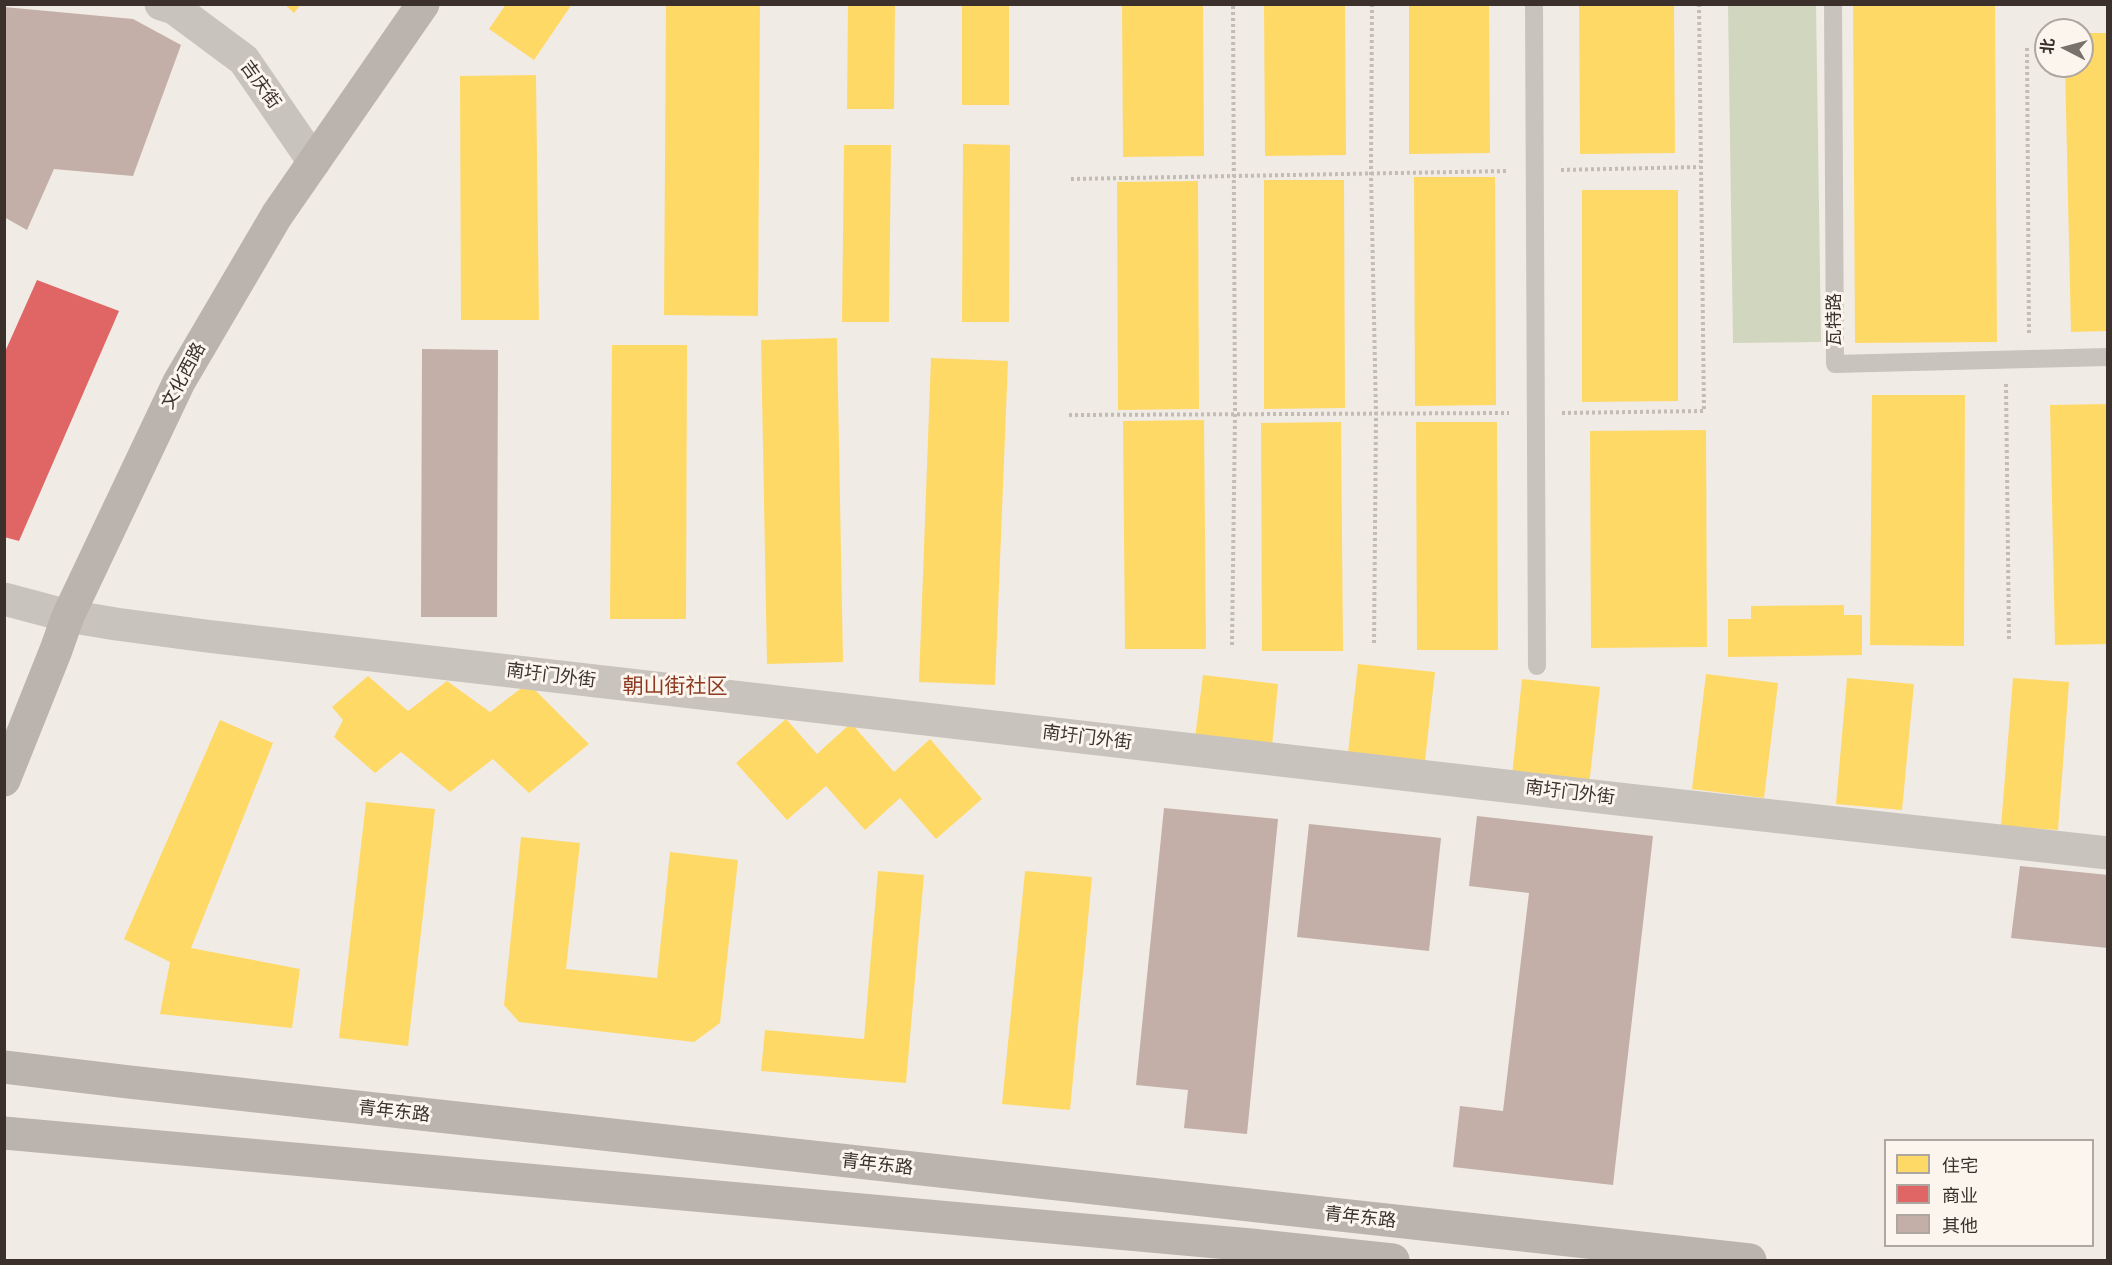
<!DOCTYPE html>
<html>
<head>
<meta charset="utf-8">
<style>
	body { margin:0 }
	#map { position:relative; width:2112px; height:1265px; overflow:hidden; background:#f0ebe5; font-family:"Fira Sans Condensed","Noto Sans SC",sans-serif }
	canvas { display:block }
	.frame { position:absolute; inset:0; border:6px solid #3b302b; pointer-events:none }
	.legend { position:absolute; left:1884px; top:1139px; width:210px; height:108px; box-sizing:border-box; background:#fbf5ee; border:2px solid #aea6a0; margin:0; padding:8px 10px; list-style:none; font-size:18px; color:#3b302b }
	.legend li { display:flex; align-items:center; gap:12px; height:30px }
	.legend b { width:30px; border:2px solid #aea6a0 }
	.north { position:absolute; left:2034px; top:18px; width:60px; height:60px; box-sizing:border-box; background:#fbf5ee; border:2px solid #aea6a0; border-radius:50%; rotate:276deg; font-size:16px; font-weight:700; line-height:24px; text-align:center; color:#3b302b }
	.north::after { content:''; display:block; margin:auto; width:21px; height:27px; background:#7a716c; clip-path:polygon(50% 0,100% 100%,50% 72%,0 100%) }
</style>
</head>
<body>
<div id="map">
<canvas width="2112" height="1265"></canvas>
<div class="frame"></div>
<ul class="legend">
<li><b style="height:16px;background:#ffd966"></b>住宅</li>
<li><b style="height:16px;background:#e06666"></b>商业</li>
<li><b style="height:16px;background:#c3afa7"></b>其他</li>
</ul>
<div class="north">北</div>
</div>
<script>
const g = document.querySelector('canvas').getContext('2d');
g.lineJoin = 'round';
function fillPath(path, color) { g.fillStyle = color; g.fill(path, 'evenodd'); }
function strokePath(path, color, width, dash) { g.strokeStyle = color; g.lineWidth = width; g.lineCap = dash ? 'butt' : 'round'; g.setLineDash(dash || []); g.stroke(path); }
function drawText(font, color, halo, rows, align = 'center') {
  g.font = font + ' "Fira Sans Condensed","Noto Sans SC",sans-serif'; g.lineWidth = 6; g.setLineDash([]); g.textBaseline = 'middle'; g.strokeStyle = halo; g.fillStyle = color; for (const [text, x, y, turn = 0] of rows) {
    g.save(); g.translate(x, y); g.rotate((+turn || 0) * Math.PI / 180); g.textAlign = isNaN(turn) ? turn : align; if (halo) g.strokeText(text, 0, 0); g.fillText(text, 0, 0); g.restore();
  }
}
fillPath(new Path2D(`
	M1728 5H1816L1821 342 1733 343Z`), '#d1d6bf');
fillPath(new Path2D(`
	M284 4H301L294 13Z
	M506 4H572L534 60 489 29Z
	M666 4H760L758 316 664 315Z
	M848 4H895L894 109H847Z
	M962 4H1009V105H962Z
	M1579 4H1674L1675 153 1580 154Z
	M1853 4H1995L1997 342 1855 343Z
	M1122 5H1203L1204 156 1123 157Z
	M1264 5H1345L1346 155 1265 156Z
	M1409 5H1489L1490 153 1409 154Z
	M2082 33H2108V331L2071 332 2065 66H2082Z
	M536 75 539 320H461L460 76Z
	M963 144 1010 145 1009 322H962Z
	M844 145H891L889 322H842Z
	M1414 177H1495L1496 405 1415 406Z
	M1264 180H1344L1345 408 1264 409Z
	M1198 181 1199 409 1118 410 1117 182Z
	M1582 190H1678V401L1582 402Z
	M837 338 843 662 767 664 761 340Z
	M612 345H687L686 619H610Z
	M931 358 1008 361 995 685 919 682Z
	M1872 395H1965L1964 646 1870 645Z
	M2108 404V644L2055 645 2050 405Z
	M1204 420 1206 649H1125L1123 421Z
	M1341 422 1343 651H1262L1261 423Z
	M1416 422H1497L1498 650H1417Z
	M1706 430 1707 647 1591 648 1590 431Z
	M1844 605V615H1862V655L1728 657V619H1751V606Z
	M1358 664 1435 672 1424 770 1347 761Z
	M1706 674 1778 683 1764 798 1692 789Z
	M1203 675 1278 684 1272 746 1195 738Z
	M368 676 408 711 447 681 490 712 528 683 589 744 529 793 493 759 450 792 401 752 375 773 334 737 343 720 332 707Z
	M1847 678 1914 684 1902 810 1836 804Z
	M2013 678 2069 682 2058 830 2001 826Z
	M1522 679 1600 687 1589 785 1512 776Z
	M786 719 817 754 851 723 894 772 930 739 982 799 936 839 900 798 865 830 826 786 787 820 736 763Z
	M220 720 273 743 191 948 300 969 292 1028 160 1014 170 962 124 939Z
	M366 802 435 809 408 1046 339 1038Z
	M521 837 580 843 566 969 657 978 670 852 738 860 720 1023 694 1042 519 1022 504 1005Z
	M878 871 924 875 906 1083 761 1071 765 1030 864 1039Z
	M1025 871 1092 877 1070 1110 1002 1104Z`), '#ffd966');
fillPath(new Path2D(`
	M37 280 119 311 19 541 4 537V354Z`), '#e06666');
fillPath(new Path2D(`
	M4 7 133 19 181 45 133 176 54 169 27 230 4 217Z
	M422 349 498 350 497 617H421Z
	M1164 808 1278 819 1247 1134 1184 1128 1188 1090 1136 1085Z
	M1477 816 1653 836 1613 1185 1453 1167 1460 1106 1503 1111 1529 893 1469 886Z
	M1309 824 1441 838 1429 951 1297 937Z
	M2020 866 2108 875V948L2011 938Z`), '#c3afa7');
strokePath(new Path2D(`
	M1372 4 1371 174 1376 414 1374 645
	M2027 48 2029 335
	M1561 170 1700 167
	M1071 179 1508 171
	M2006 384 2009 641
	M1562 413 1704 411 1699 4
	M1069 415 1509 413
	M1232 645 1235 414 1233 4`), '#c2bbb6', 4, [3, 3]);
strokePath(new Path2D(`
	M1534 4 1537 666
	M1833 4 1835 364 2108 357`), '#c9c3be', 18);
strokePath(new Path2D(`
	M161 4 174 8 244 60 314 162
	M68 616 116 624 206 636 1627 800 2108 853`), '#c9c3be', 33);
strokePath(new Path2D(`
	M4 599 68 616`), '#c9c3be', 33);
strokePath(new Path2D(`
	M4 780 56 650 68 616 179 382 277 215 423 4
	M4 1067 129 1082 1750 1260
	M4 1133 1251 1245 1393 1260`), '#bab3ae', 33);
drawText('18px', '#3b302b', '#fbf5ee', [
	["吉庆街",260,85,54],
	["瓦特路",1835,320,-90],
	["文化西路",184,376,-62],
	["南圩门外街",551,676,7],
	["南圩门外街",1087,738,7],
	["南圩门外街",1570,793,7],
	["青年东路",394,1112,6],
	["青年东路",877,1165,6],
	["青年东路",1360,1218,6]
]);
drawText('21px', '#8c3b22', '#fbf5ee', [
	["朝山街社区",675,687]
]);
</script>
</body>
</html>
